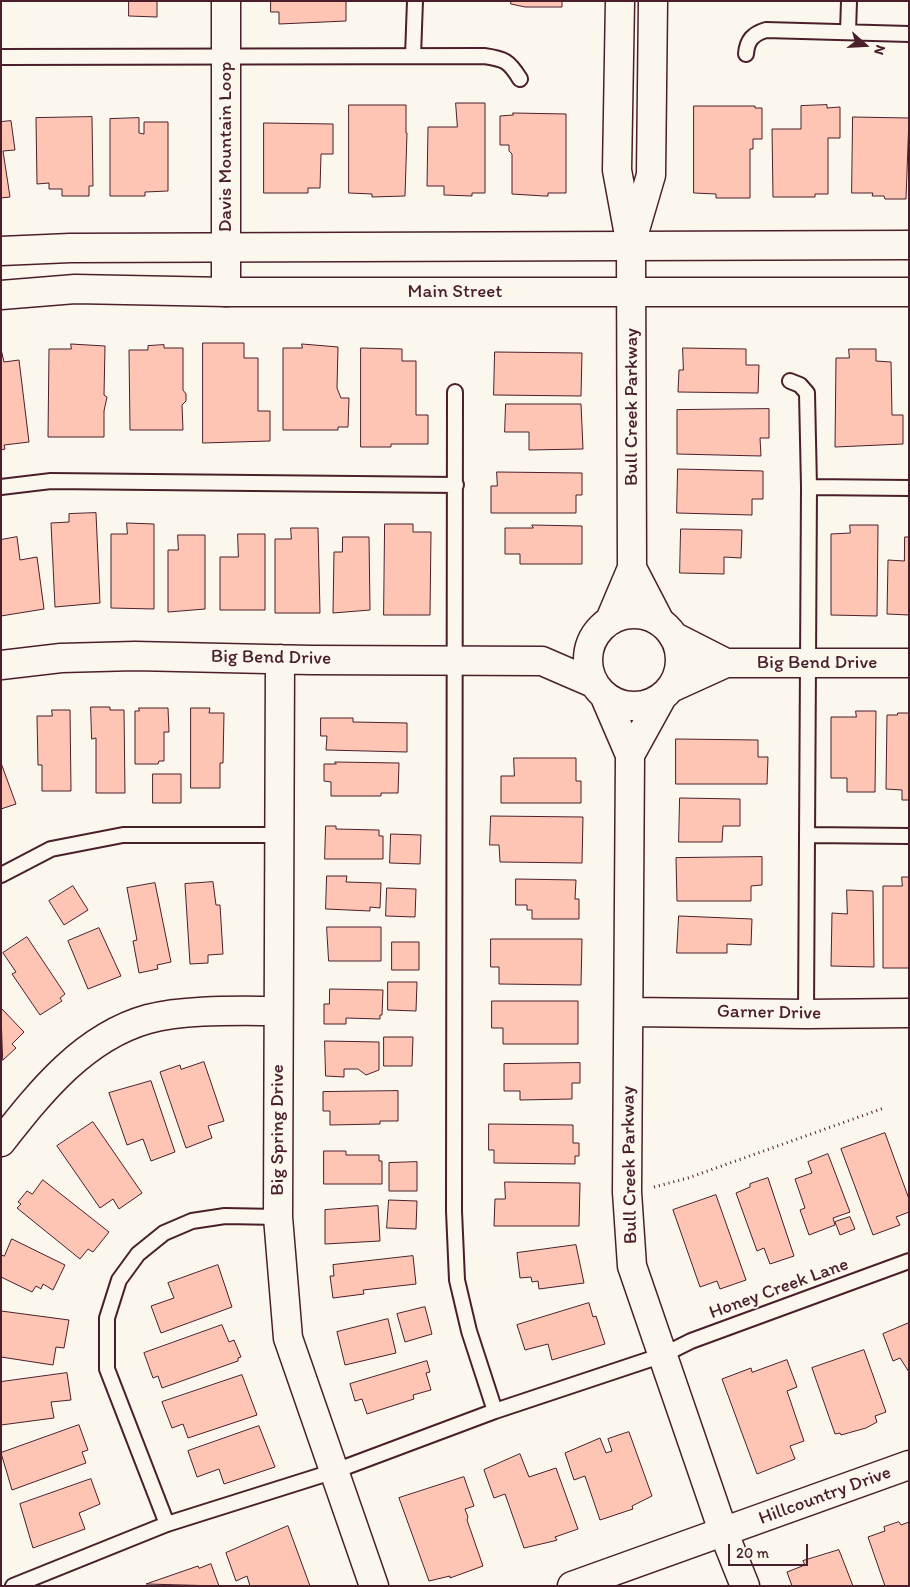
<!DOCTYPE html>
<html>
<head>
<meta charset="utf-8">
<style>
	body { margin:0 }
	#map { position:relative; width:910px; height:1587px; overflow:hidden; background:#fbf7ec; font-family:Itim,sans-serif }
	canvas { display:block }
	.frame { position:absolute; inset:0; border:2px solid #4a1f2b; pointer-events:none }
	.north { position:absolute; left:840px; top:20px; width:50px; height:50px; -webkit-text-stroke:4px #fbf7ec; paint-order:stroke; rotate:109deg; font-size:14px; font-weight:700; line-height:20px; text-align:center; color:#4a1f2b }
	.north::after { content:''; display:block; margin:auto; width:18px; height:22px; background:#4a1f2b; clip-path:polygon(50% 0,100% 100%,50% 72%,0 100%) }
	.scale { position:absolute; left:728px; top:1544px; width:80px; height:22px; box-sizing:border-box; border:2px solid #4a1f2b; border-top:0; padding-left:6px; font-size:15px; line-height:18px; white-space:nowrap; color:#4a1f2b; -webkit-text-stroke:4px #fbf7ec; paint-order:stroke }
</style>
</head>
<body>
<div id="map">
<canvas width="910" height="1587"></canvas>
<div class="frame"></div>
<div class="north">N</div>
<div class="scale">20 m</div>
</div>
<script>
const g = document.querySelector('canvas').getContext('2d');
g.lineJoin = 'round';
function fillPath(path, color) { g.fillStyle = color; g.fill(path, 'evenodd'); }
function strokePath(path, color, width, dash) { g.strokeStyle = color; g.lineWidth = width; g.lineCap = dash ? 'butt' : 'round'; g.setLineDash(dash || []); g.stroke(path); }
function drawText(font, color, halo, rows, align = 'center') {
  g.font = font + ' Itim,sans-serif'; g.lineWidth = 4; g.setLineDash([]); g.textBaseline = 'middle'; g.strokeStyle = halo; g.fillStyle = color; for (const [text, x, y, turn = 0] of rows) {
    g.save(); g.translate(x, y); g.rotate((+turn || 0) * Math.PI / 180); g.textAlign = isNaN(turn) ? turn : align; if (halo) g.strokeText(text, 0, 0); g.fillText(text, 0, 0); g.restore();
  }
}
const building = new Path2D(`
	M129 1H157V17L129 16Z
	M271 1H346V21L279 24V12H271Z
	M511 1H562V7H525L511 4Z
	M456 103H485V193H472V196L444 195V186H427L428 127H457Z
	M349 105H406V133H407L405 196 372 197V194L349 193Z
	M827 105V108L840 107V138H828V194H815V197H773L772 129H801V106Z
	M694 106H755V108H762V139H753V149H750V198H716V194L694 193Z
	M513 113 566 114V193H548V196H544L512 194V154L509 151V145H500V116L513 115Z
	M92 117 93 186H89V196H62V189H49V183L37 184 36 118Z
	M853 117 909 118 906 199H885L884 196H872L873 193H852Z
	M139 118V133L144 134V122H168V191L145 192V196H110V119Z
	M11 121 15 150 3 151 10 197 1 198V122Z
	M264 123 333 124V154H321L320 188H308V193H264Z
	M203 343H244V358H258V411H270V441L203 443Z
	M71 344 105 346 104 395 107 397 104 411V437H48L49 349H71Z
	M302 344 338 347 337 388 341 398H349L348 427H338V430H283V348H302Z
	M164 345V348H183V390L186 394V401L182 405 183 430H130L129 350H148V346Z
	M361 348 402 349V361H416V415H428V444H391V447H361Z
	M683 348 746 349V365H759L758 393 678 392 679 370H683Z
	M1 349 4 362 19 360 29 442 4 445 5 449 1 450Z
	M849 349H876V361L891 362 892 415H903V444L835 447 836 358H849Z
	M495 352 582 353 581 396 494 395Z
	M506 404H581L583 449 529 450V432H505Z
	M769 409V438H760L761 456 677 454V410Z
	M678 469 763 471V499H752V515L677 513Z
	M497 472 582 473V495H576V513H491V486H497Z
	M96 513 100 603 55 607 51 523 69 522V514Z
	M127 523 154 524V609L111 608V534H127Z
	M385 524H413V532H431L430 615H384Z
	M532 525 582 526V564H520V554H505V528H533Z
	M850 525H878L877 616 831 615V534L850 533Z
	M291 528H318L320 613H275V539H291Z
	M681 529 742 530 741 558 724 557V574L680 573Z
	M238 534H265V610H220V557H238Z
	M178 535H205V609L168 612V550H178Z
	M17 537 20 560 37 557 44 609 1 616V540Z
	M343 537H369L370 610 333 613 334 552H342Z
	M905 537H909V615L887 614 888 560 904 561Z
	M91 707H110V710H124L125 793H96V738L92 739Z
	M139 708H168L169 732H164V761H159L158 764H135V711H139Z
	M191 708H210L209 713H224L223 763H220V788H191Z
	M52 710H70L71 791H42V765H38L37 716H52Z
	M856 711H876L875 792H847V778H831V717H856Z
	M898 713H909V800H902V790L886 789 887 715H897Z
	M321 718H353V722L407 723V752L326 750 327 736H321Z
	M676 739 758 740V757H768L767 784H676Z
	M514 758H576V781H581V803H501V776H514Z
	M335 762 399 763 398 793H381V796H331V782L324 781V764H336Z
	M1 763 16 804 1 809Z
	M153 774H181V803H153Z
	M680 798 740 799V826H723L722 842H679Z
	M491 816 583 817 582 863 500 862 499 845H490Z
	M326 826H336V829L379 830V836H383V859H325Z
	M391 834 421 835 420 864 390 863Z
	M762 857V885L751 886V901H677L676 858Z
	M327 876H347L346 882 381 883 380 908 370 907V911L326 909Z
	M902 877H909V968H883V886H902Z
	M516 879 576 880 575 899H579V919H532V910H527V905H516Z
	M213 882 216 905H220L223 954 208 955V963L190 964 185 884Z
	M155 883 171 962 157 965 158 969 139 973 133 941 137 940 127 888Z
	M73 886 88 910 64 925 49 901Z
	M387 888 416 889 415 917 386 916Z
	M847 890 873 891 874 967 831 966 832 913 847 914Z
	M679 916 752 919 751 945 727 944V953H677Z
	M327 927H381V961H329Z
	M99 928 121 976 88 989 68 941Z
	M27 937 65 994 60 998 62 1001 40 1015 12 974 16 972 3 953Z
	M491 939H582L581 985 499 984V967H491Z
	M392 942H419V970H392Z
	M388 982H417L416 1011 388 1010Z
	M330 989 383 990 382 1015H380V1019L346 1018V1024H324V1004H329Z
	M492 1001H578V1044H503V1028H492Z
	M1 1008 24 1032 12 1044 16 1048 3 1060Z
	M384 1037H413L412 1066H384Z
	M325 1041 379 1042V1070L366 1075 358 1069H344V1077L326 1076Z
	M204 1062 224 1121 208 1126 212 1138 186 1148 160 1072 180 1065 181 1069Z
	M580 1063V1083H572V1099L520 1100V1091H504V1064Z
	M151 1081 175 1152 151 1161 143 1139 127 1145 109 1093Z
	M398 1091V1121H380V1124L330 1125V1111H323V1092Z
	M93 1122 142 1193 119 1209 113 1199 100 1208 57 1146Z
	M489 1124 573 1125V1143H579V1156H575V1164L494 1163V1150H489Z
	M885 1133 909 1199V1212L896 1217 900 1225 873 1235 841 1149Z
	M324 1151H346V1155H379V1161H382V1184H324Z
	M828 1154 850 1212 833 1218 835 1225 809 1235 800 1210 805 1208 795 1179 812 1173 808 1162Z
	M417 1162V1191H389V1163Z
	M768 1178 794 1256 770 1264 764 1248 757 1251 736 1193 750 1187V1184Z
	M43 1180 109 1232 93 1252 88 1249 80 1259 17 1208 21 1204 18 1202 27 1191 32 1194Z
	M505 1182 580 1183 579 1226H494L495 1199H505Z
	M716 1195 746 1280 720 1289 717 1281 700 1287 673 1210Z
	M389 1200 417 1201 416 1229 387 1228Z
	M378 1206 380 1241 325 1244V1210Z
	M850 1217 855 1229 840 1235 835 1222Z
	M12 1239 65 1265 53 1290 43 1284 41 1289 36 1286 32 1292 1 1277V1255L4 1256Z
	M576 1245 584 1283 539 1289 538 1281 532 1282 531 1277 520 1278 517 1253Z
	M413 1256 416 1284 363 1290 364 1294 333 1298 330 1276H334L333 1265Z
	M218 1265 232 1307 161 1333 151 1306 174 1298 168 1283Z
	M589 1303 593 1317 596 1316 605 1344 552 1360 548 1344 525 1350 517 1325Z
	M425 1307 432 1334 405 1342 397 1314Z
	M1 1311 69 1320 64 1348 56 1347 53 1365 1 1357Z
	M388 1319 396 1353 345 1365 337 1332Z
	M909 1323V1372L900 1358 893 1361 883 1334Z
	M222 1325 229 1342 234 1340 241 1357 238 1358V1361L162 1388 158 1376 153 1378 144 1353Z
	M864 1350 886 1412 875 1416 877 1422 866 1428 841 1435 840 1433 835 1434 812 1368Z
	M787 1360 797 1387 787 1391 804 1441 790 1446 795 1459 757 1474 722 1379 751 1368 752 1372Z
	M427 1361 430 1372 426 1373 431 1390 413 1395 414 1399 367 1414 362 1399 355 1401 350 1384Z
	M67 1373 71 1400 51 1402 54 1418 1 1425V1382Z
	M242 1375 257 1415 188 1438 183 1424 172 1428 162 1402Z
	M79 1425 88 1450 82 1452 86 1463 12 1490 1 1453Z
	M259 1426 275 1467 224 1484 219 1469 197 1477 188 1451Z
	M629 1432 652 1496 632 1506 633 1509 600 1520 585 1476 574 1480 565 1453 600 1438 606 1453 612 1451 608 1439Z
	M520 1454 529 1477 556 1468 578 1529 555 1537 557 1540 554 1541 524 1548 505 1494 494 1498 484 1470Z
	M464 1477 474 1506 465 1509 468 1517 467 1520 483 1566 450 1578V1576L429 1581 399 1498Z
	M91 1479 100 1504 79 1513 85 1529 33 1548 20 1504Z
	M899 1522 901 1525 909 1522V1586H885L868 1537 885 1531 884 1527Z
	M288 1526 310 1586H250L247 1576 236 1581 226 1553Z
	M839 1550 853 1586H792L787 1572 805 1565 803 1561Z
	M211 1564 219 1586 146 1584 198 1566 199 1568Z`);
fillPath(building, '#fec5b4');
strokePath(building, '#4a1f2b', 1);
const lane = new Path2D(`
	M848 32 849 1
	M746 54C747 40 753 34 766 30L909 34
	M413 56 415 1
	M1 57 484 56C505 59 509 61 520 79
	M790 381 800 385 807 393 809 487 806 1014
	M455 392 454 1211 457 1280 469 1331 495 1411
	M1 487 51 481 456 485
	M809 487 909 488
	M808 835 909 836
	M1 875 51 849 123 835H280
	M167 1524 107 1369V1318L119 1280 138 1254 164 1233 192 1221 225 1216 278 1217
	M13 1586 167 1524 335 1471 495 1411 663 1355 691 1341 909 1261`);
const street = new Path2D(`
	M632 240 651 175 653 1
	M226 292V1
	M632 568 660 622
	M588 660a46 46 0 1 1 92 0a46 46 0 1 1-92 0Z
	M610 620 632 568 631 246 617 170 620 1
	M673 636 726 663
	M280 659 278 1217 288 1338 374 1586
	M1 665 61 658 135 656 311 660 542 661 593 683
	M671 688 726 663H909
	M605 697 630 755 627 1192 632 1266 723 1531 745 1586
	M630 755 662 697
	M630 1012 806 1014 909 1013
	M1 1142C41 1091 84 1037 148 1019 185 1009 239 1011 278 1011
	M572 1586 909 1465`);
const secondary = new Path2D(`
	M1 251 70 248 909 245
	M1 295 75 289 226 292H909`);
strokePath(lane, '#4a1f2b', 18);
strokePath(street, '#4a1f2b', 31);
strokePath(secondary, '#4a1f2b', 31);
strokePath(new Path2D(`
	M654 1187 688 1178 884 1108`), '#4a1f2b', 3, [1, 4]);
strokePath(lane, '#fbf7ec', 14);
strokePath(street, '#fbf7ec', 28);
strokePath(secondary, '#fbf7ec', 28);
drawText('19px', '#4a1f2b', '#fbf7ec', [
	["Davis Mountain Loop",226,147,-90],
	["Main Street",455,292],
	["Bull Creek Parkway",632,407,-90],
	["Big Bend Drive",271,658,1],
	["Big Bend Drive",817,663],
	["Garner Drive",769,1013,1],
	["Big Spring Drive",278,1130,-90],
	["Bull Creek Parkway",630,1165,-91],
	["Honey Creek Lane",779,1289,-20],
	["Hillcountry Drive",825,1496,-20]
]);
</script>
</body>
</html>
